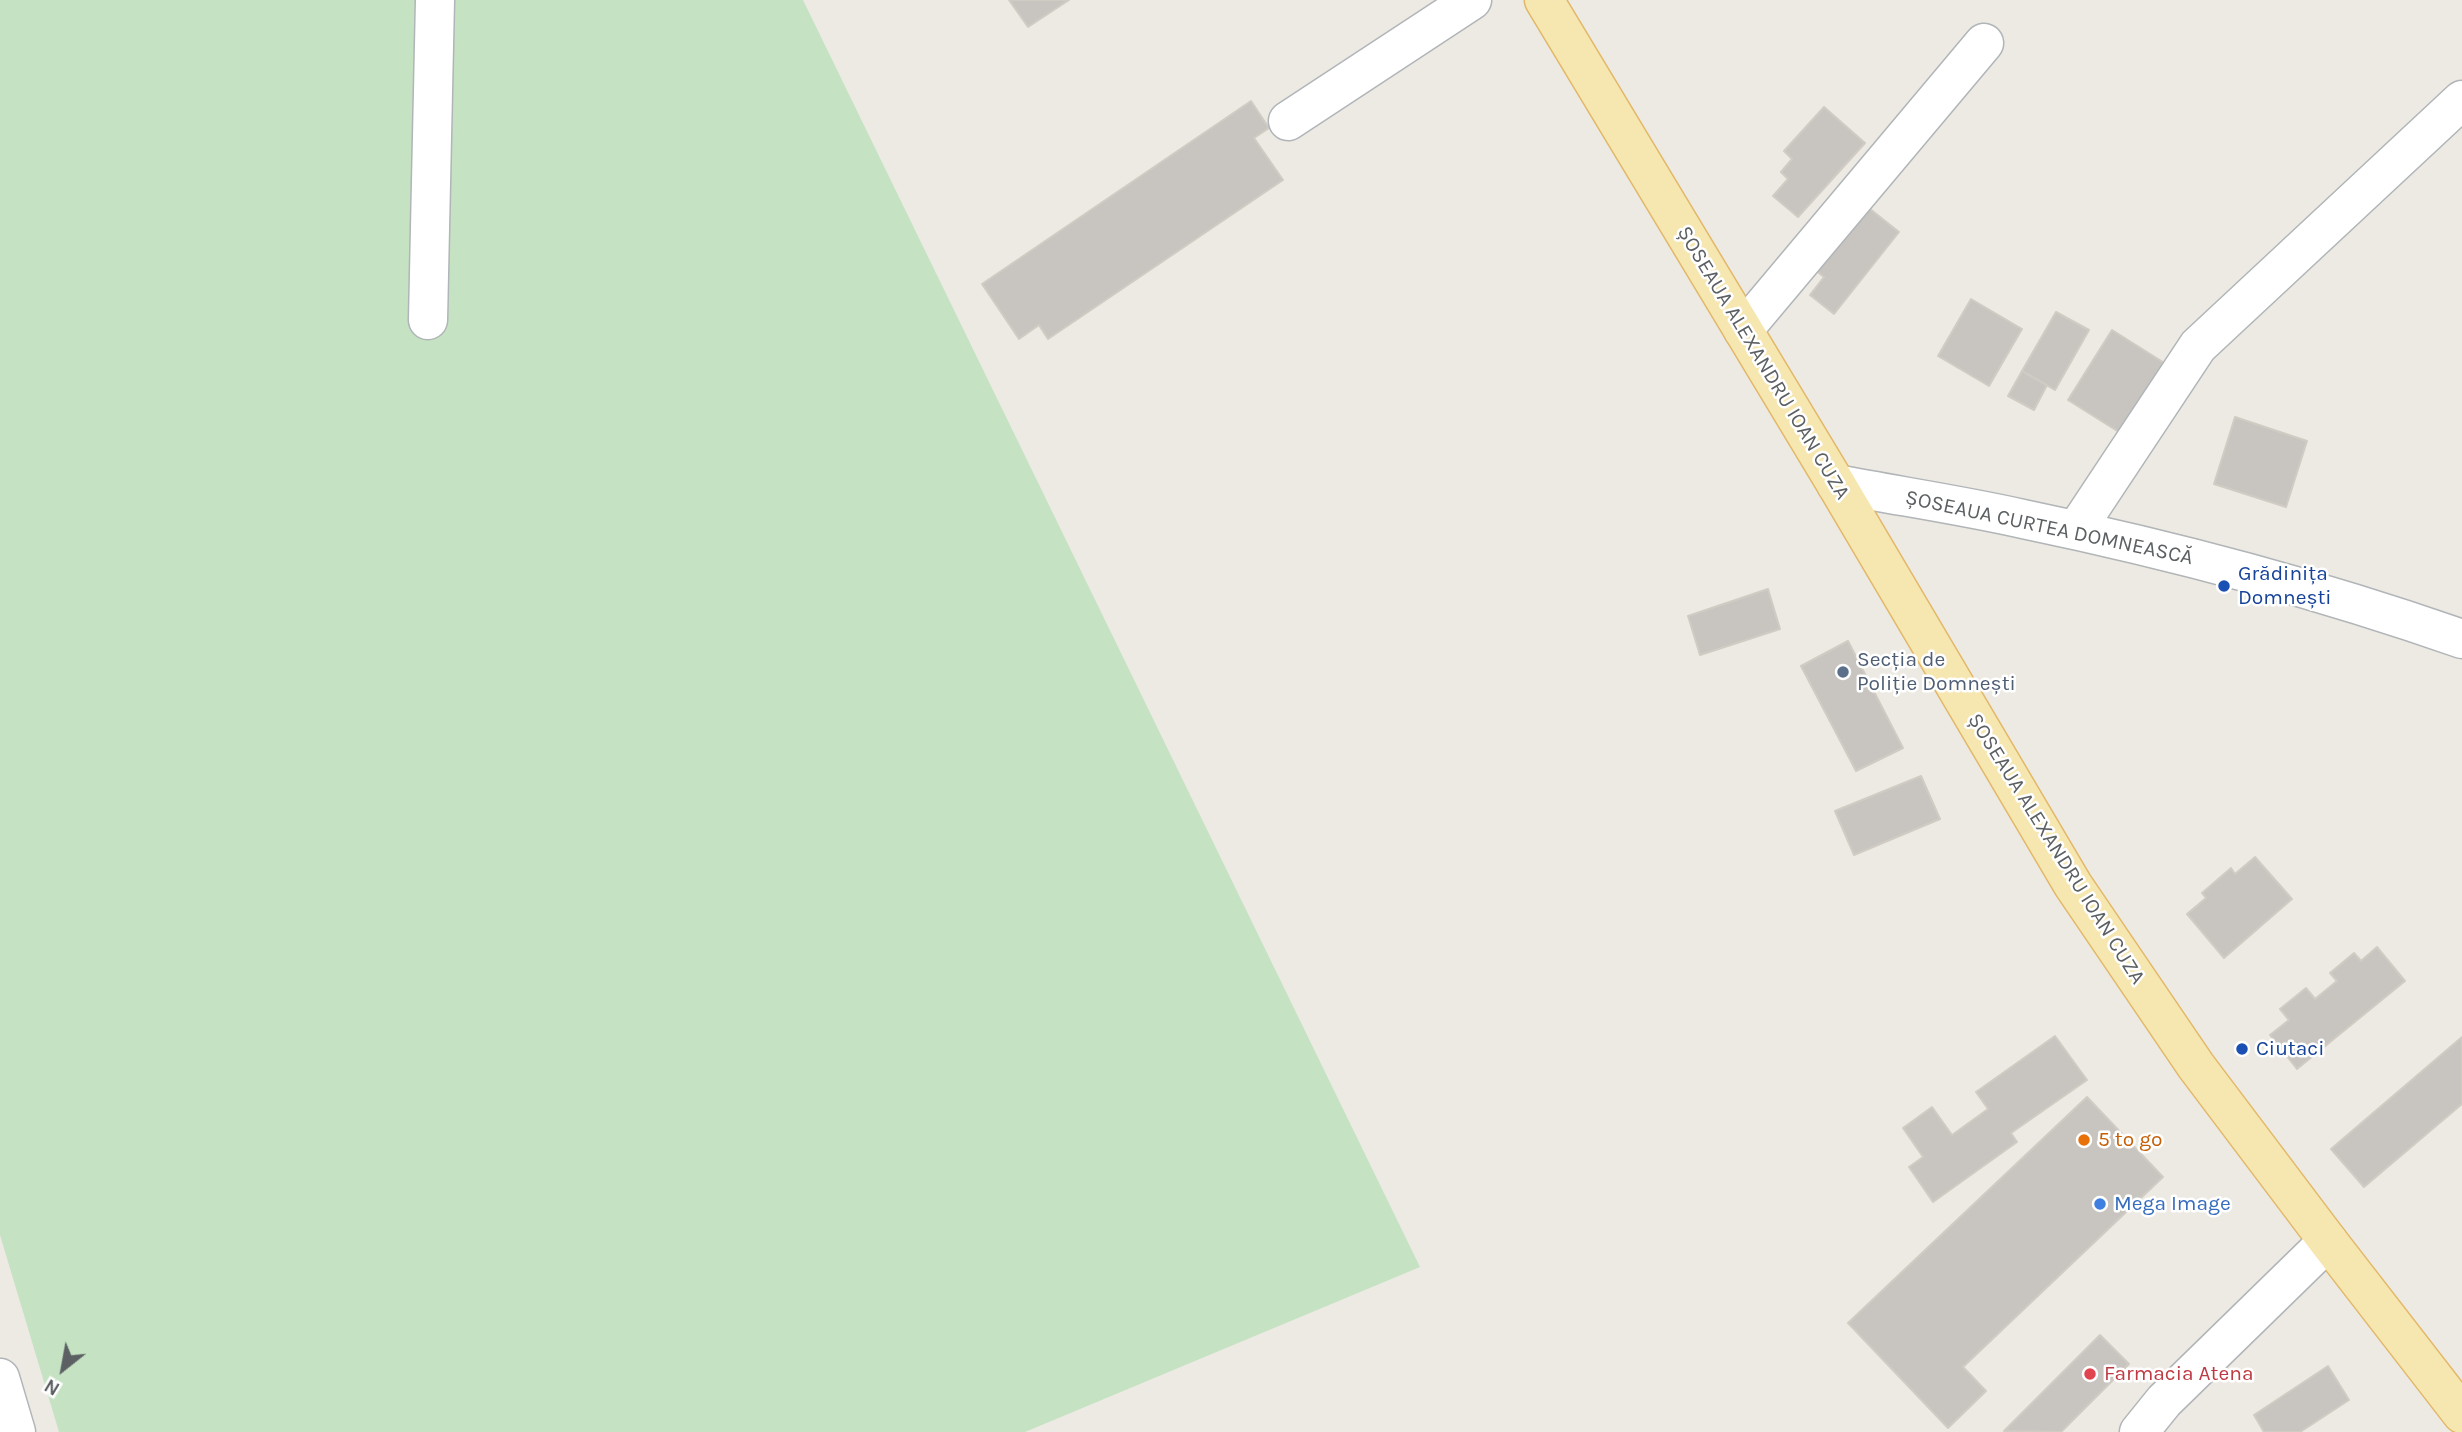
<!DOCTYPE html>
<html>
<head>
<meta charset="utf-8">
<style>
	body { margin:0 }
	#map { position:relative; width:2462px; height:1432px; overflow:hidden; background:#edeae4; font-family:Karla,sans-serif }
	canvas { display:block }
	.north { position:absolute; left:28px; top:1334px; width:70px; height:70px; -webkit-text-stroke:5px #fff; paint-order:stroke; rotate:211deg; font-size:19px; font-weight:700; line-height:28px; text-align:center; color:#5c6063 }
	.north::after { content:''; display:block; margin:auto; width:24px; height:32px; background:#5c6063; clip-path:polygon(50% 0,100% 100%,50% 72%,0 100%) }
</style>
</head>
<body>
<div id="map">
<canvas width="2462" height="1432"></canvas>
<div class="north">N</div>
</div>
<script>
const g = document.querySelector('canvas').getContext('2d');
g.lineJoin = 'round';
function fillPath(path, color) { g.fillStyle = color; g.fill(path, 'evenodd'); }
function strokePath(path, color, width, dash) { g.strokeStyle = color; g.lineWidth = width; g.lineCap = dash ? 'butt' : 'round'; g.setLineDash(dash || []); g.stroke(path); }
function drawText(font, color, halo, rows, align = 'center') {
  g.font = font + ' Karla,sans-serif'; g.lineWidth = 5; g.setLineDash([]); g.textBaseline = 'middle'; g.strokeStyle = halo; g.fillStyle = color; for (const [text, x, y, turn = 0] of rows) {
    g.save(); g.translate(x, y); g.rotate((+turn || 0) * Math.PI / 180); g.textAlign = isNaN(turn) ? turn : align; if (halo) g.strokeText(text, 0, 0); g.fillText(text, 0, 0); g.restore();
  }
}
fillPath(new Path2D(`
	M0 0H803L1420 1267 1025 1432H59L0 1235Z`), '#c5e2c3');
const building = new Path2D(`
	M1009 0H1069L1028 27Z
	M1251 101 1269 128 1254 138 1283 180 1048 339 1039 325 1019 339 982 284Z
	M1824 107 1865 143 1798 217 1773 196 1788 179 1781 172 1792 159 1784 151Z
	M1865 205 1899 232 1834 314 1810 295 1824 277 1814 269Z
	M1971 299 2022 329 1989 386 1938 356Z
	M2056 312 2089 330 2055 390 2022 371Z
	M2112 330 2166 364 2122 434 2068 400Z
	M2022 371 2047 385 2034 410 2008 396Z
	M2235 417 2307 441 2286 507 2214 484Z
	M1768 589 1780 629 1700 655 1688 616Z
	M1848 641 1903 748 1856 771 1801 666Z
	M1921 776 1940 819 1854 855 1835 811Z
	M2255 857 2292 899 2224 958 2187 914 2206 898 2202 893 2231 868 2235 874Z
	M2377 947 2405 981 2297 1069 2270 1035 2289 1020 2280 1009 2306 988 2315 999 2337 981 2330 973 2354 953 2361 961Z
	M2055 1036 2087 1080 2011 1133 2017 1142 1933 1202 1909 1167 1923 1157 1903 1128 1932 1107 1952 1135 1988 1109 1976 1092Z
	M2462 1037V1104L2364 1187 2331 1149Z
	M2087 1097 2163 1177 1963 1367 1986 1391 1948 1428 1848 1323Z
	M2100 1335 2129 1364 2061 1432 2004 1431Z
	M2328 1366 2349 1400 2300 1432H2264L2254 1415Z`);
fillPath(building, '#c8c5c1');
strokePath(building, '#d1ccc3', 2);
const minor = new Path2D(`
	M1288 121 1472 0
	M428 320 435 0
	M1743 330 1984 43
	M1836 484C1898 496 1961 505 2023 519 2172 550 2319 589 2462 639
	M2076 530 2198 346 2462 100
	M0 1378 16 1432
	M2139 1432 2164 1401 2328 1241`);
const major = new Path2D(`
	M1544 0 1836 484 2073 885 2196 1066 2328 1241 2462 1414`);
strokePath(minor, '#b1b5b8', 41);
strokePath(major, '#e2b868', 41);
strokePath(minor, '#fff', 38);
strokePath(major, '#f6e6b0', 38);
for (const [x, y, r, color] of [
	[2224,586,7,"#1a4fb4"],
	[1843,672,7,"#5c6f8a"],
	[2242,1049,7,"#1a4fb4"],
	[2084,1140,7,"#e8710a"],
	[2100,1204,7,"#3f7fe0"],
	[2090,1374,7,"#e0444e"]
]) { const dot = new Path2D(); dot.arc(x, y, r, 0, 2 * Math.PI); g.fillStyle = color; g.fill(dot); strokePath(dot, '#fff', 2.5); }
drawText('21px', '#5c6063', '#fff', [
	["ȘOSEAUA ALEXANDRU IOAN CUZA",1763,363,59],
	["ȘOSEAUA CURTEA DOMNEASCĂ",2049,528,12],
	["ȘOSEAUA ALEXANDRU IOAN CUZA",2056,849,58]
]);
drawText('21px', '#164399', '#fff', [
	["Grădinița",2238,574],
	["Domnești",2238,598],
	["Ciutaci",2256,1049]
], 'left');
drawText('21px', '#4e5e75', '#fff', [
	["Secția de",1857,660],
	["Poliție Domnești",1857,684]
], 'left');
drawText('21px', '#c56008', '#fff', [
	["5 to go",2098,1140]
], 'left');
drawText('21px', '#366cbe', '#fff', [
	["Mega Image",2114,1204]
], 'left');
drawText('21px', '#be3a42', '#fff', [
	["Farmacia Atena",2104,1374]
], 'left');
</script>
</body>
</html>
